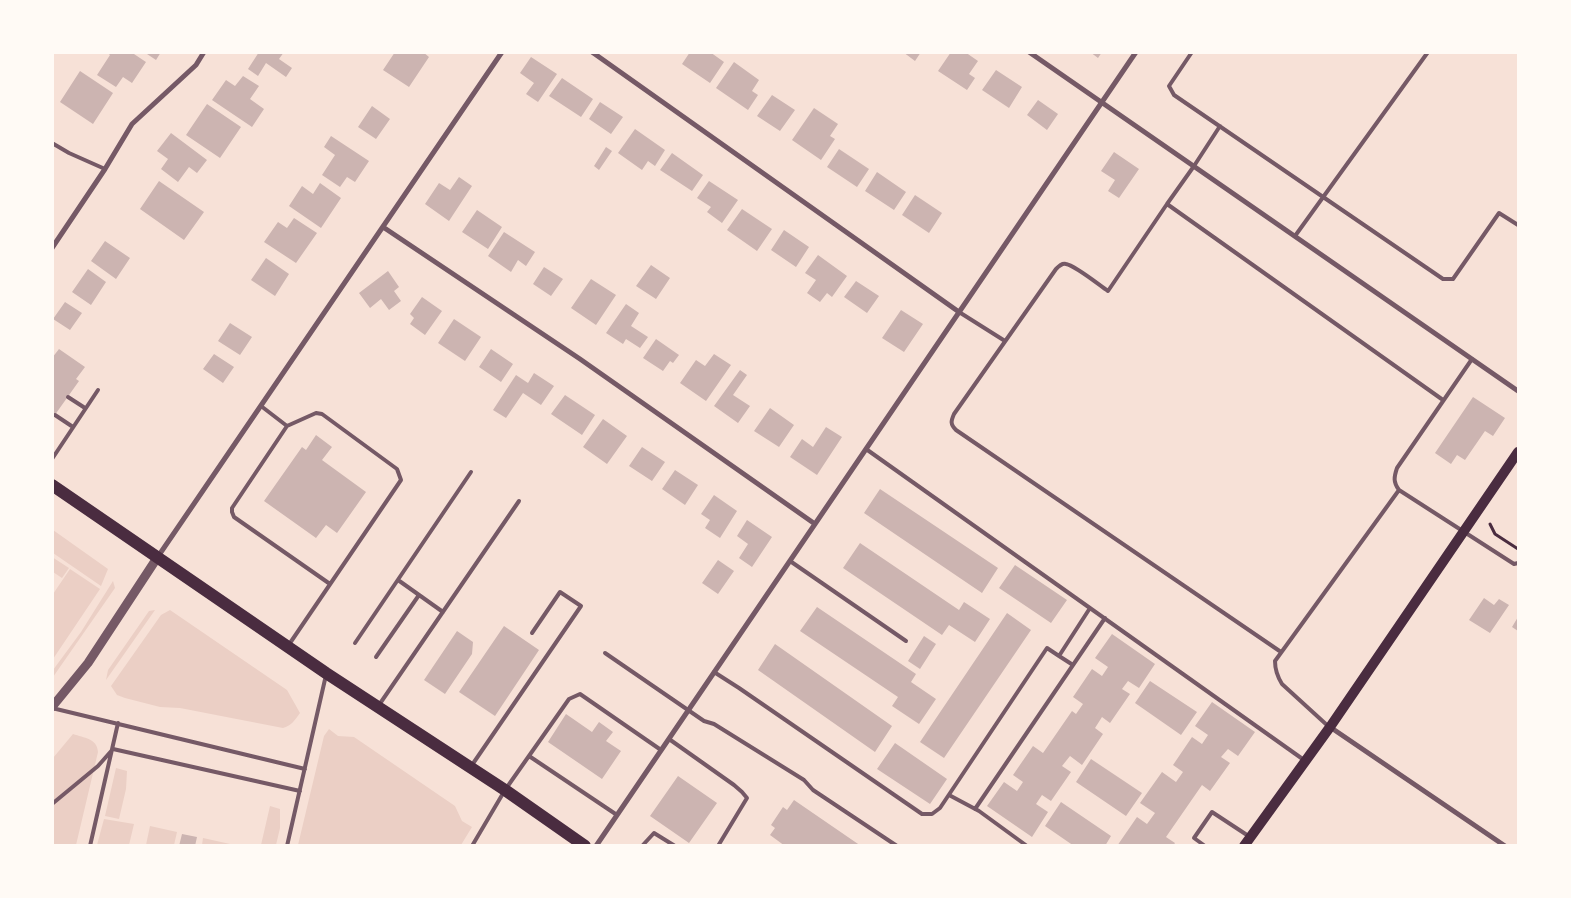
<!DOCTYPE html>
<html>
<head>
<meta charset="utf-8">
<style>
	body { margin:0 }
	#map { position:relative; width:1571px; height:898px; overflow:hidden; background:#f7e1d7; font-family:"Playfair Display",serif }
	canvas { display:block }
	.frame { position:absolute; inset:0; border:54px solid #fffaf5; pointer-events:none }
</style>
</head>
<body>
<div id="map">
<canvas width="1571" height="898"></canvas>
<div class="frame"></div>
</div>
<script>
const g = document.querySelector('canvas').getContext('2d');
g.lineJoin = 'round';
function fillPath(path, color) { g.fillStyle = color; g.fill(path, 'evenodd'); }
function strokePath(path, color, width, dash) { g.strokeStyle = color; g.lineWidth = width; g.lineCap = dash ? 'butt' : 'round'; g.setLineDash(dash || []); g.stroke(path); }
fillPath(new Path2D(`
	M53 530 108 569 101 586 53 553Z
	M52 557 69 568 62 578 53 572Z
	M70 569 100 589 53 659V594Z
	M113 581 115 588 53 677V670L81 632Z
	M155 610 106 680 108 670 149 611Z
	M170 610 287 690 300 713C295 720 291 726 283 728L180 708 160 707 125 698 117 695 111 686 161 615Z
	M329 729 338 736 354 737 455 806 462 821 472 827 461 845H298L324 736Z
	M73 734C84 738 97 738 98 752L76 845 53 846V758Z
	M116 768 127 771 126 789 119 819 105 816Z
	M270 806 280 809V828L276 845H261Z
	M104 819 134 824 129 845H97Z
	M150 826 177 832 174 845H146Z
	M203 838 230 844 229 845H202Z`), '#ebcfc5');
fillPath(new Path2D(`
	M107 52H131L146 62 132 83 123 77 116 87 97 75 110 55Z
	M144 52H161L156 60Z
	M259 52H284L279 59 292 68 286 77 266 63 258 76 248 69Z
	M395 52H423L429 57 409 87 383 70Z
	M690 52H710L724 62 710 83 682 64Z
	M903 52H921L915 61Z
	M951 52H965L978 61 969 74 975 78 967 90 938 71Z
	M1090 52H1102L1098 58Z
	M531 57 557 74 538 102 526 94 534 83 520 73Z
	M734 62 759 80 752 91 758 95 748 110 716 88Z
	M996 70 1022 87 1009 108 982 90Z
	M80 71 113 93 93 124 60 102Z
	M243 76 259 86 250 99 264 109 252 127 212 100 226 80 235 86Z
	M562 78 593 99 581 117 549 96Z
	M772 95 795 110 780 131 757 116Z
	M1038 100 1058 114 1047 130 1027 115Z
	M600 102 623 117 611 134 589 119Z
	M207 104 241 127 220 158 186 135Z
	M372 106 390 119 376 139 358 127Z
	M814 108 838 124 830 136 835 139 821 160 792 140Z
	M635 129 665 150 655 166 648 161 642 170 618 153Z
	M171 133 207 160 197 173 189 167 178 182 161 169 168 159 157 151Z
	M331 136 369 161 355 182 347 177 340 187 322 175 335 155 324 147Z
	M606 147 612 151 599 170 594 166Z
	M839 149 869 169 857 187 827 167Z
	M1114 152 1139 169 1119 198 1108 191 1115 180 1101 171Z
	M672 153 703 175 692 191 660 170Z
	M877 172 906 192 894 210 865 191Z
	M459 177 472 186 449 221 425 204 439 183 450 190Z
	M159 181 204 212 184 240 140 209Z
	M709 181 738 200 722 223 707 212 711 207 697 198Z
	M320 183 341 198 321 228 289 206 302 186 313 194Z
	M915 195 942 213 929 233 902 215Z
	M742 209 772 229 757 251 727 230Z
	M477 210 502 227 488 249 462 232Z
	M294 218 317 233 296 263 264 242 278 222 287 228Z
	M784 230 809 247 796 267 771 250Z
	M504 232 535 252 526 266 518 260 511 272 488 256Z
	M105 241 130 258 116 279 91 261Z
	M818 255 847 276 832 297 827 293 820 302 807 293 816 280 805 273Z
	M266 258 289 274 275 296 251 280Z
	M651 265 670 278 656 299 636 286Z
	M544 267 563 279 551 296 533 284Z
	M88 269 106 282 91 305 72 292Z
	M388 271 399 287 394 291 401 301 389 310 381 299 370 308 359 293Z
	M591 279 616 295 596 325 571 308Z
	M856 281 879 296 867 313 844 297Z
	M422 297 442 311 425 335 410 324 414 318 410 314Z
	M65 302 82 313 70 330 53 319Z
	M626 304 639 313 631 326 648 337 640 348 626 339 623 344 606 333Z
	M901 310 923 324 904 352 882 338Z
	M454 319 481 337 465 361 438 343Z
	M230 323 252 337 240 355 218 341Z
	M656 339 679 355 673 363 670 361 663 371 643 358Z
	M59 349 85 367 76 379 79 381 52 419V358Z
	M491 349 513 364 501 382 479 367Z
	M214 354 234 367 223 383 203 369Z
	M714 354 731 365 706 401 680 383 696 360 705 366Z
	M740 370 747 375 733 395 750 406 738 423 714 406Z
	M534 373 554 386 541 405 523 393 506 418 493 410 516 375 528 383Z
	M565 395 595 415 582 435 551 414Z
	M1473 397 1505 418 1493 436 1485 431 1465 460 1457 455 1451 464 1435 453Z
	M770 408 794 425 779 447 754 431Z
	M603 419 627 436 607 464 583 447Z
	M826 427 842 437 817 475 790 457 802 439 813 447Z
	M316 435 332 447 322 460 366 492 337 533 326 525 316 538 264 501 302 447 306 450Z
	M642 447 665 462 652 481 629 466Z
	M675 470 698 485 685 505 662 489Z
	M880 489 998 568 982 593 864 513Z
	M714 495 737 511 720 538 705 528 710 520 701 514Z
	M747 520 772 537 752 567 739 558 748 544 737 536Z
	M860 543 959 610 964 602 990 619 975 642 949 625 942 635 843 568Z
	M718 560 734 571 718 594 702 583Z
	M1015 565 1067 600 1051 623 999 588Z
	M1484 598 1494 605 1499 599 1509 605 1490 633 1469 620Z
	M817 607 916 674 911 682 936 699 919 724 892 706 898 697 800 631Z
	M1007 613 1031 630 944 758 920 742Z
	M1518 617V631L1512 627Z
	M504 626 539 650 495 716 459 692Z
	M457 631 473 642 472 654 445 694 424 680Z
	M1112 634 1155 664 1139 688 1128 681 1122 689 1130 694 1110 723 1102 717 1095 728 1103 734 1082 765 1070 756 1062 766 1071 772 1051 801 1042 795 1036 804 1048 812 1032 837 987 806 1004 782 1017 791 1023 782 1013 775 1033 746 1043 753 1072 711 1076 714 1083 704 1073 697 1092 669 1102 676 1108 667 1095 658Z
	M924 636 936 644 920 669 908 661Z
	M775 644 892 726 875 752 758 670Z
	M1150 681 1197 712 1181 735 1135 703Z
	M1212 702 1255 732 1238 756 1228 749 1221 757 1230 763 1210 791 1202 785 1166 837 1175 843 1173 846H1117L1137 817 1147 824 1155 813 1140 803 1162 772 1176 782 1183 772 1173 765 1192 737 1202 744 1208 735 1195 726Z
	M566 714 592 732 599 722 613 732 606 741 621 751 602 779 548 742Z
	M895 743 947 779 930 804 877 769Z
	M1091 759 1142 793 1126 816 1076 782Z
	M678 776 717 803 689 843 650 816Z
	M794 800 861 846H785L770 835 775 828 771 825 783 807 787 810Z
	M1061 802 1111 836 1105 846H1074L1045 826Z
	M182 834 197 837 195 846H179Z`), '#ccb4b1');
strokePath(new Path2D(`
	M1490 524 1495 534 1518 549`), '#4a2c40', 3);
strokePath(new Path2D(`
	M1192 52 1169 86 1174 95 1443 279H1453L1499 213 1518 225
	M1220 126 1194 166 1167 204 1443 400
	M52 143 69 153 105 169
	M1167 204 1108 291C1099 285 1076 266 1066 264 1062 263 1059 266 1056 269L954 414C951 421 950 424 956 430L1281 652
	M1295 236 1428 52
	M959 312 1005 341
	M68 397 85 408
	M261 406 287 426 316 413 322 414 397 469 401 480 288 646
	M55 415 73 427
	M287 426 232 508V512L234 517 330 584
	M866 449 1304 760
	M52 459 98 390
	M1399 490C1393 482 1394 477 1397 468L1472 359
	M790 561 906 641
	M398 580 443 612
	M355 643 471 472
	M605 653 704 721 714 724 804 780 813 790 897 846
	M1059 656 1073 665
	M376 657 419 595
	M714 672 739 688 922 814H932L940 808 1047 648 1059 656 1090 608
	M379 705 519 501
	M52 708 305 769
	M1328 726 1282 684C1277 676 1275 670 1275 661L1399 490 1514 564 1518 563
	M669 739 734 785 742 792 747 798 718 846
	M529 756 617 815
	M472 765 581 606 560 592 532 633
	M949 795 979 811 1027 846
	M52 804 98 766 113 749 300 791
	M975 809 1105 618
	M90 846 118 723
	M287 846 326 675
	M472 846 505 790 569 699 580 694 661 750
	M642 846 654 833 675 846
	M1205 846 1194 838 1212 812 1250 837`), '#755966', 4);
strokePath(new Path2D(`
	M592 52 959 312
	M1029 52 1518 391
	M383 227 580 359 815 524
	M52 248 105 169 132 124 196 65 204 52
	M157 558 502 52
	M1330 727 1505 846
	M596 846 1136 52`), '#755966', 5);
strokePath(new Path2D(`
	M52 707 88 663 157 558`), '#755966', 9);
strokePath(new Path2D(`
	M1244 846 1330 727 1518 452`), '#4a2c40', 10);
strokePath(new Path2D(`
	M52 485 326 673 505 790 585 846`), '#4a2c40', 12);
</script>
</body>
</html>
